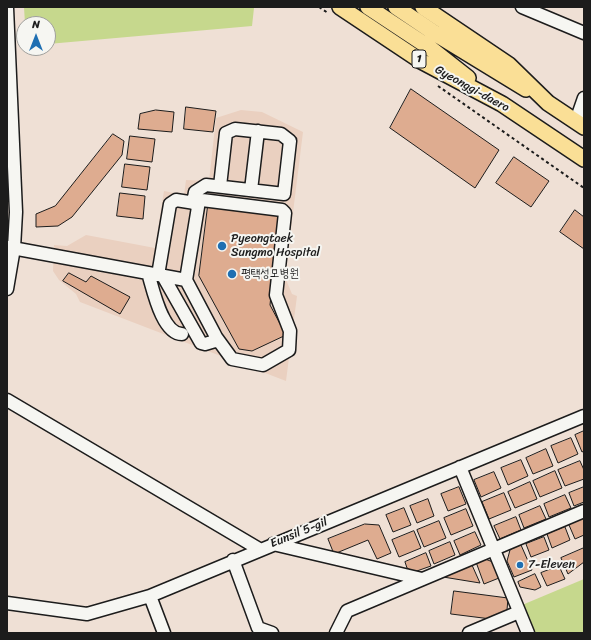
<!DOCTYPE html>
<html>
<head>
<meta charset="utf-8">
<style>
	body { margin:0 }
	#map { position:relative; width:591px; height:640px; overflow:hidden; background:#efe0d5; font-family:Sriracha,sans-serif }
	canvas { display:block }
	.frame { position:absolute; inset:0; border:8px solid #1c1c1c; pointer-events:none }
	.north { position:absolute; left:16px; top:16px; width:40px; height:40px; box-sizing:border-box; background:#f6f6f2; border:1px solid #9f9f9c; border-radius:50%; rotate:0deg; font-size:11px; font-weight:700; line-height:16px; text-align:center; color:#1c1c1c }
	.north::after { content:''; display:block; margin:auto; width:14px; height:18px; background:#1f6fb2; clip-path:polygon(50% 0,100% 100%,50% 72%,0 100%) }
</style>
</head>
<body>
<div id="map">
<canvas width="591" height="640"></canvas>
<div class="frame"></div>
<div class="north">N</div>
</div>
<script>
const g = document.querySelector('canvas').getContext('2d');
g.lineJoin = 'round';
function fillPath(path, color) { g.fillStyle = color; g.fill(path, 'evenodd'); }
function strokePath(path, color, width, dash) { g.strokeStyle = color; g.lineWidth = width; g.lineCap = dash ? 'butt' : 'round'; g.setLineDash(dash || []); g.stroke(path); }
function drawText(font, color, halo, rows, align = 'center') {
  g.font = font + ' Sriracha,"Poor Story",sans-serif'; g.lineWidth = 4; g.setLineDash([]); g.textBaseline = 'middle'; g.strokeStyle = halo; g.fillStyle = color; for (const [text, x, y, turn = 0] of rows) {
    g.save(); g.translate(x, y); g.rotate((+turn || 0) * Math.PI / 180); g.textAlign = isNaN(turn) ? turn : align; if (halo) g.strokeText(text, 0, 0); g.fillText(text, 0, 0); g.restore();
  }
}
fillPath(new Path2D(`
	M241 110 262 112 303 132 285 277 292 294 297 296 286 381 80 302 76 294 59 280 53 271 54 245 67 246 86 235 155 248 164 191 184 195 186 180 209 181 216 118Z`), '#ead0c0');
fillPath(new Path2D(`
	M24 7H254V8L252 26 48 44V24H25Z
	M584 579V633H535L522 605Z`), '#c6d88d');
const building = new Path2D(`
	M411 89 499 150 475 188 390 128Z
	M186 107 216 111 213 132 184 129Z
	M156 110 174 112 172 132 138 129 140 114Z
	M113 134 124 141 122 155 72 217 58 226 36 227V214L55 206Z
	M130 136 155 139 152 162 127 159Z
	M514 157 549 181 531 207 496 183Z
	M125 164 150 167 147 190 122 187Z
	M120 193 145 196 143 219 117 216Z
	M208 206 279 215 270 305 286 335 252 351 239 349 199 276Z
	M575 210 584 217V249L560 232Z
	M69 273 86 282 91 276 130 297 120 314 63 281Z
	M584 431V451L582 452 575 435Z
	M571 438 578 454 558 463 551 446Z
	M546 449 553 466 533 474 526 458Z
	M521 460 528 476 508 485 501 468Z
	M580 461 584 470V479L565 486 558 470Z
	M555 471 562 488 540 497 533 481Z
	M494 472 501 488 481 497 474 480Z
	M530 482 537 499 515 508 508 492Z
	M459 487 466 504 448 511 441 494Z
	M584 487V502L574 506 569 493Z
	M504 493 511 510 489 519 482 502Z
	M565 495 571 508 549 517 544 504Z
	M428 499 434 516 417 523 410 506Z
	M540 506 546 519 524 528 519 515Z
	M404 508 411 525 393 532 386 515Z
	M466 509 473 526 451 535 444 518Z
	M516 517 521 530 500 539 494 526Z
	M584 518V535L575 539 569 525Z
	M439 521 446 538 424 547 417 530Z
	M365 524 379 525 391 553 377 559 368 540 334 554 328 539Z
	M565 527 570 540 552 548 547 534Z
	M414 531 421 548 399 557 392 540Z
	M475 532 481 545 460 555 454 541Z
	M544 537 549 550 531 557 526 544Z
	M450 542 455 555 434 564 429 551Z
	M521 545 532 570 514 577 507 561 510 550Z
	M584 548V562L568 574 561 558Z
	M426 553 431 566 414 572 407 568 405 562Z
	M485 559 493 562 499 578 484 584 476 562Z
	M472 565 480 583 443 577Z
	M559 566 565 579 547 586 541 573Z
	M535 574 541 587 535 590 520 587 518 582Z
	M454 591 508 598 507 610 491 619 451 614Z`);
fillPath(building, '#deac90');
strokePath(building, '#1c1c1c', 1);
const minor = new Path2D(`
	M522 7 584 33
	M7 8 16 212 14 248 7 289
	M576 121 584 98
	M251 190 258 131
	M194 199 282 210 285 213 276 295 290 331 289 350 263 365 232 359 216 337
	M193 203 195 192 206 185 284 194 290 141 281 134 235 129 226 133 220 186
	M7 247 186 280
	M148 273C153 289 162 334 182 334
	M158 275 170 204 176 200 195 203 198 207 186 280 214 333 216 337 215 341 205 344 201 343 163 276
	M7 400 259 549
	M460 467 528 633
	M273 544 422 579
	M233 560 258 628 272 633
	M150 596 164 633
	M7 603 87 614 150 596 584 416
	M336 633 347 611 584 511
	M469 633 519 612`);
const major = new Path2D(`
	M340 7 421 61 502 104 584 159
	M368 7 430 48 468 78
	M396 7 436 34 526 89
	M423 7 509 65 548 103 584 127`);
strokePath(minor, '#1c1c1c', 15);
strokePath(major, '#1c1c1c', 18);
strokePath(new Path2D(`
	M319 7 328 13
	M438 86 584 188`), '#1c1c1c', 2, [3, 3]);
strokePath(minor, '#f6f6f2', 12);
strokePath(major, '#fadf96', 15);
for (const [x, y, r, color] of [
	[222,246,5,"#1f6fb2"],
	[232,274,5,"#1f6fb2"],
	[520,565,4,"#1f6fb2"]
]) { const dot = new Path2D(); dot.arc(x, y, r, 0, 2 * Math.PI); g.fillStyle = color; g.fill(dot); strokePath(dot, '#f6f6f2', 1.5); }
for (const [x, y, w] of [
	[419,59,14]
]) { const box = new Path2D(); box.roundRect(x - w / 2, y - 9, w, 18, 3); g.fillStyle = '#f6f6f2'; g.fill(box); strokePath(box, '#1c1c1c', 1); }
drawText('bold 11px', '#1c1c1c', null, [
	["1",419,59]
]);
drawText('12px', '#1c1c1c', '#f6f6f2', [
	["Gyeonggi-daero",472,89,29],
	["Eunsil 5-gil",299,533,-22]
]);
drawText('12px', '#1c1c1c', '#f6f6f2', [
	["Pyeongtaek",231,239],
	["Sungmo Hospital",231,253],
	["평택성모병원",241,274],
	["7-Eleven",528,565]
], 'left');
</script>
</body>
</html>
